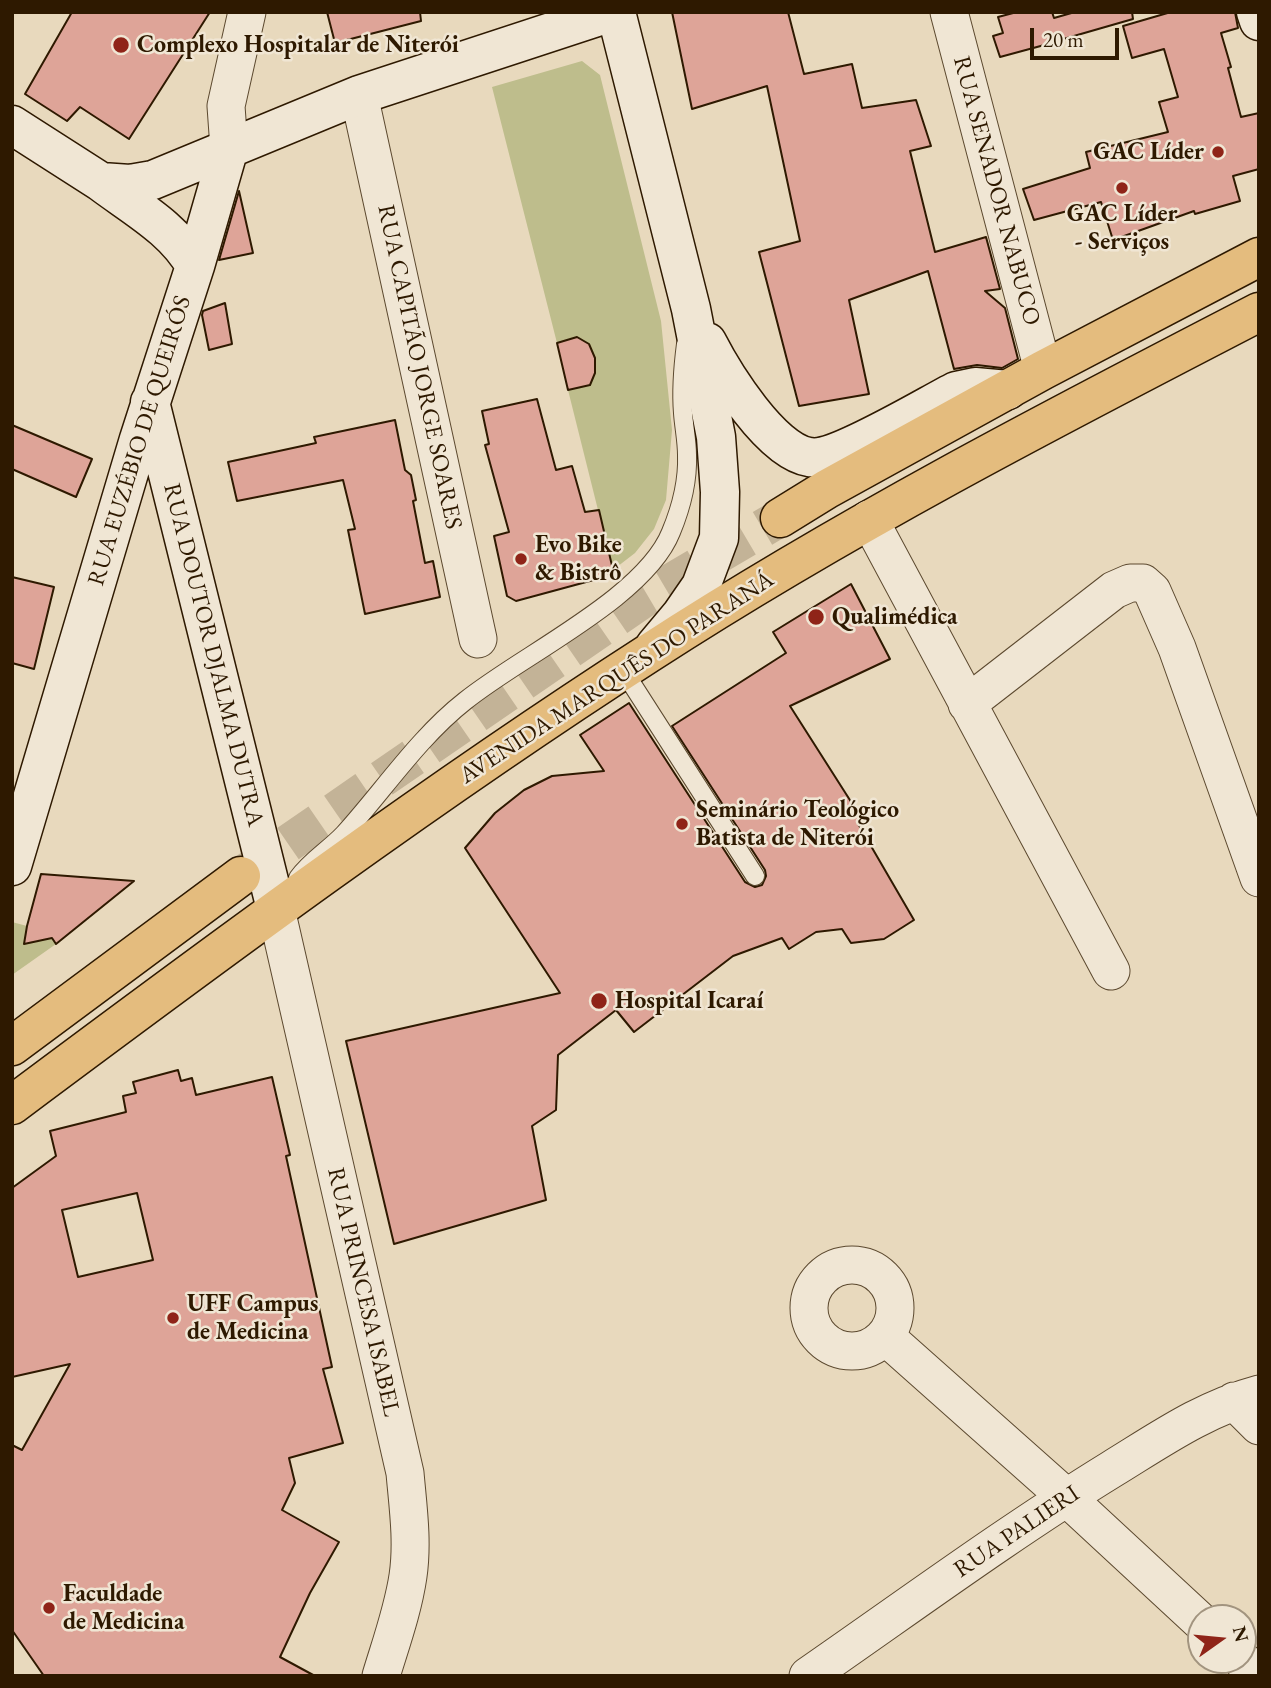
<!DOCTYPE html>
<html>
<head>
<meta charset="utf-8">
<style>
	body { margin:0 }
	#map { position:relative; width:1271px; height:1688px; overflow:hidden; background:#e8d9bd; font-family:"EB Garamond",serif }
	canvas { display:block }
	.frame { position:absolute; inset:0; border:14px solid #2e1900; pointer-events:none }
	.north { position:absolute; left:1187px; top:1604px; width:70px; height:70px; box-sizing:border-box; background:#f0e6d4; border:2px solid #a2947f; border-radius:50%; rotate:75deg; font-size:19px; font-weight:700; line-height:28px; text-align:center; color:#2e1900 }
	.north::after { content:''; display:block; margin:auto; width:24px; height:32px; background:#8f2418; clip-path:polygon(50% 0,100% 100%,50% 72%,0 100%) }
	.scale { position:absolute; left:1030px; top:28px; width:89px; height:32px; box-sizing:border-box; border:4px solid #2e1900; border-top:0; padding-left:9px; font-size:21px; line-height:24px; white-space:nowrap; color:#2e1900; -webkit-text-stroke:5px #f0e6d4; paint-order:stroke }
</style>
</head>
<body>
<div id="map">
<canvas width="1271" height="1688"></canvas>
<div class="frame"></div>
<div class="north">N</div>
<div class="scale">20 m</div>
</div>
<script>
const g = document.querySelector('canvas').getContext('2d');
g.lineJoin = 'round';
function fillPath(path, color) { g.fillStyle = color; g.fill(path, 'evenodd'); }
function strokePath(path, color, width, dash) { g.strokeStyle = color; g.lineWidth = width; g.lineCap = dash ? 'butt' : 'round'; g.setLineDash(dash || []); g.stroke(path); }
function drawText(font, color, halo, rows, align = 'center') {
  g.font = font + ' "EB Garamond",serif'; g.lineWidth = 5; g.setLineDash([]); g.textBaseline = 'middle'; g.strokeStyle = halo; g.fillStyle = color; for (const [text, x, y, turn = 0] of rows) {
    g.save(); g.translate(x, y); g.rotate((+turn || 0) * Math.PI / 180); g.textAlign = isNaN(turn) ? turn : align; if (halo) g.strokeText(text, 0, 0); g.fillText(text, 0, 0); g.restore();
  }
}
fillPath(new Path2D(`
	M582 61 600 75 661 321 672 430 666 500 654 529 635 553 613 570 568 390 590 385C599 364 597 349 577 337L557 343 492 87Z
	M12 922 27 926C24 945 38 943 50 934L56 944 12 975Z`), '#bebd8c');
const building = new Path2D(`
	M72 12H210L129 139 80 107 67 121 25 94Z
	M327 12H420L421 21 335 43Z
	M672 12H788L804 74 852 64 862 108 916 100 931 146 910 151 935 252 986 237 1000 289 985 291 1005 308 1018 359 1002 368 977 365 954 369 928 271 849 300 869 394 799 406 759 252 800 241 767 86 692 109Z
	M1017 12H1052L1054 18 1075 12H1132L1133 19 1060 40 1061 44H1048L1000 57 993 36 1003 33 998 17Z
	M1171 12H1235L1238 28 1221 33 1231 67 1228 68 1241 117 1259 113V169L1233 176 1240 201 1195 214 1194 211 1113 240 1101 202 1034 220 1023 189 1090 168 1086 152 1168 132 1159 102 1178 97 1164 49 1132 58 1123 26Z
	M239 191 253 253 219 260Z
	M225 303 232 344 209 350 202 315 203 311Z
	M577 337 589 344 595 358V373L590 385 568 390 557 343Z
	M537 399 556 470 572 466 585 512 599 510 613 570 601 578 516 601 507 596 494 536 509 532 485 445 489 444 482 411Z
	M395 420 405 470 411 475 416 500 413 501 425 563 433 561 440 597 365 614 348 530 355 529 343 480 237 501 228 462 316 443 314 437Z
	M12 425 92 459 76 497 12 469Z
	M12 577 54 587 34 669 12 663Z
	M851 584 890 659 790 706 862 819 857 822 914 920 884 939 851 943 842 929 816 932 789 949 782 938 733 956 634 1032 616 1010 558 1055 556 1110 532 1126 546 1200 394 1244 346 1041 560 993 465 848 495 813 524 790 552 776 604 771 580 735 629 703 745 882 755 887 762 885 766 876 765 870 672 726 786 653 773 632Z
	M41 874 134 881 56 944 52 938 24 944 27 926Z
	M178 1070 181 1081 192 1078 196 1095 272 1077 290 1155 286 1156 332 1367 323 1369 343 1443 289 1458 295 1483 282 1510 339 1542 310 1593 280 1657 315 1676H44L12 1630V1445L22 1450 70 1364 12 1377V1188L56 1156 50 1131 126 1112 123 1096 136 1093 133 1082ZM137 1193 153 1260 78 1277 62 1210Z`);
fillPath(building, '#dea498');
strokePath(building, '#2e1900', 2);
strokePath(new Path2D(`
	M241 876 643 599 780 518`), '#c3b397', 38, [38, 19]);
const lane = new Path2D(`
	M623 670 755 876
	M298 878C311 860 329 850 344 834 383 791 419 737 465 701 520 656 645 598 671 532 681 508 688 481 687 455 687 441 684 427 683 413 681 389 683 367 686 344`);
const street = new Path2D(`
	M949 12 1043 370
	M359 95 478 639
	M229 148 226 106 247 12
	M869 519 1111 971
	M967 704 1114 590 1130 583H1143L1152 591 1177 648 1259 878
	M276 909 405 1473C408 1507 413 1542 408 1576 403 1610 391 1643 381 1676
	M809 1308a43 43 0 1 1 86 0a43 43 0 1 1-86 0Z
	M886 1337 1066 1497 1201 1622
	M1234 1401 1259 1426
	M1242 1660 1259 1676
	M808 1676C909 1606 1008 1533 1112 1469 1161 1439 1203 1409 1259 1394`);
const secondary = new Path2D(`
	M616 12 691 309 716 437 720 492 719 538 701 586 681 615 655 646
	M1256 12 1259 21
	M12 125 101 182 130 184 153 180 359 95 612 12
	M101 182C134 207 175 229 195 266
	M707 342C724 375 771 451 809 457 835 462 928 405 956 391L975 387 1008 390
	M150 402 276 909
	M12 866 139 439 195 266 229 148`);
const primary = new Path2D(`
	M780 518 827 489 1043 370 1259 257
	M12 1046 241 876
	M12 1105C221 949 430 794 649 653 845 526 1052 419 1259 312`);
strokePath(lane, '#5c492f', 20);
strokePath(street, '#5c492f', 39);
strokePath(secondary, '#2e1900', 41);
strokePath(primary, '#2e1900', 41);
strokePath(lane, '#f0e6d4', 18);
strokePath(street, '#f0e6d4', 37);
strokePath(secondary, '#f0e6d4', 38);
strokePath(primary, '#e4bc7e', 38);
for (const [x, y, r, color] of [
	[121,45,9,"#8f2418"],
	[1218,152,7,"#8f2418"],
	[1122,188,7,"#8f2418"],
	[521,559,7,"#8f2418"],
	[816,617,9,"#8f2418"],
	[682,824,7,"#8f2418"],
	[599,1001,9,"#8f2418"],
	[173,1318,7,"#8f2418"],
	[49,1608,7,"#8f2418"]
]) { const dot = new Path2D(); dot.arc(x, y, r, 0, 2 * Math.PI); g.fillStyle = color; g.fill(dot); strokePath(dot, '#f0e6d4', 2.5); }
drawText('bold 24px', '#2e1900', '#f0e6d4', [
	["Complexo Hospitalar de Niterói",137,45],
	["GAC Líder",1204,152,"right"],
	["GAC Líder",1122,214,"center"],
	["- Serviços",1122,242,"center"],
	["Evo Bike",535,545],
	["& Bistrô",535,573],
	["Qualimédica",832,617],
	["Seminário Teológico",696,810],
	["Batista de Niterói",696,838],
	["Hospital Icaraí",615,1001],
	["UFF Campus",187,1304],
	["de Medicina",187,1332],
	["Faculdade",63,1594],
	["de Medicina",63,1622]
], 'left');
drawText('24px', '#2e1900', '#f0e6d4', [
	["RUA SENADOR NABUCO",996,191,75],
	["RUA CAPITÃO JORGE SOARES",419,367,78],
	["RUA EUZÉBIO DE QUEIRÓS",140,441,-73],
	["RUA DOUTOR DJALMA DUTRA",213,655,76],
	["AVENIDA MARQUÊS DO PARANÁ",617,678,-33],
	["RUA PRINCESA ISABEL",363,1292,77],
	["RUA PALIERI",1017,1532,-34]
]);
</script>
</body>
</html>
